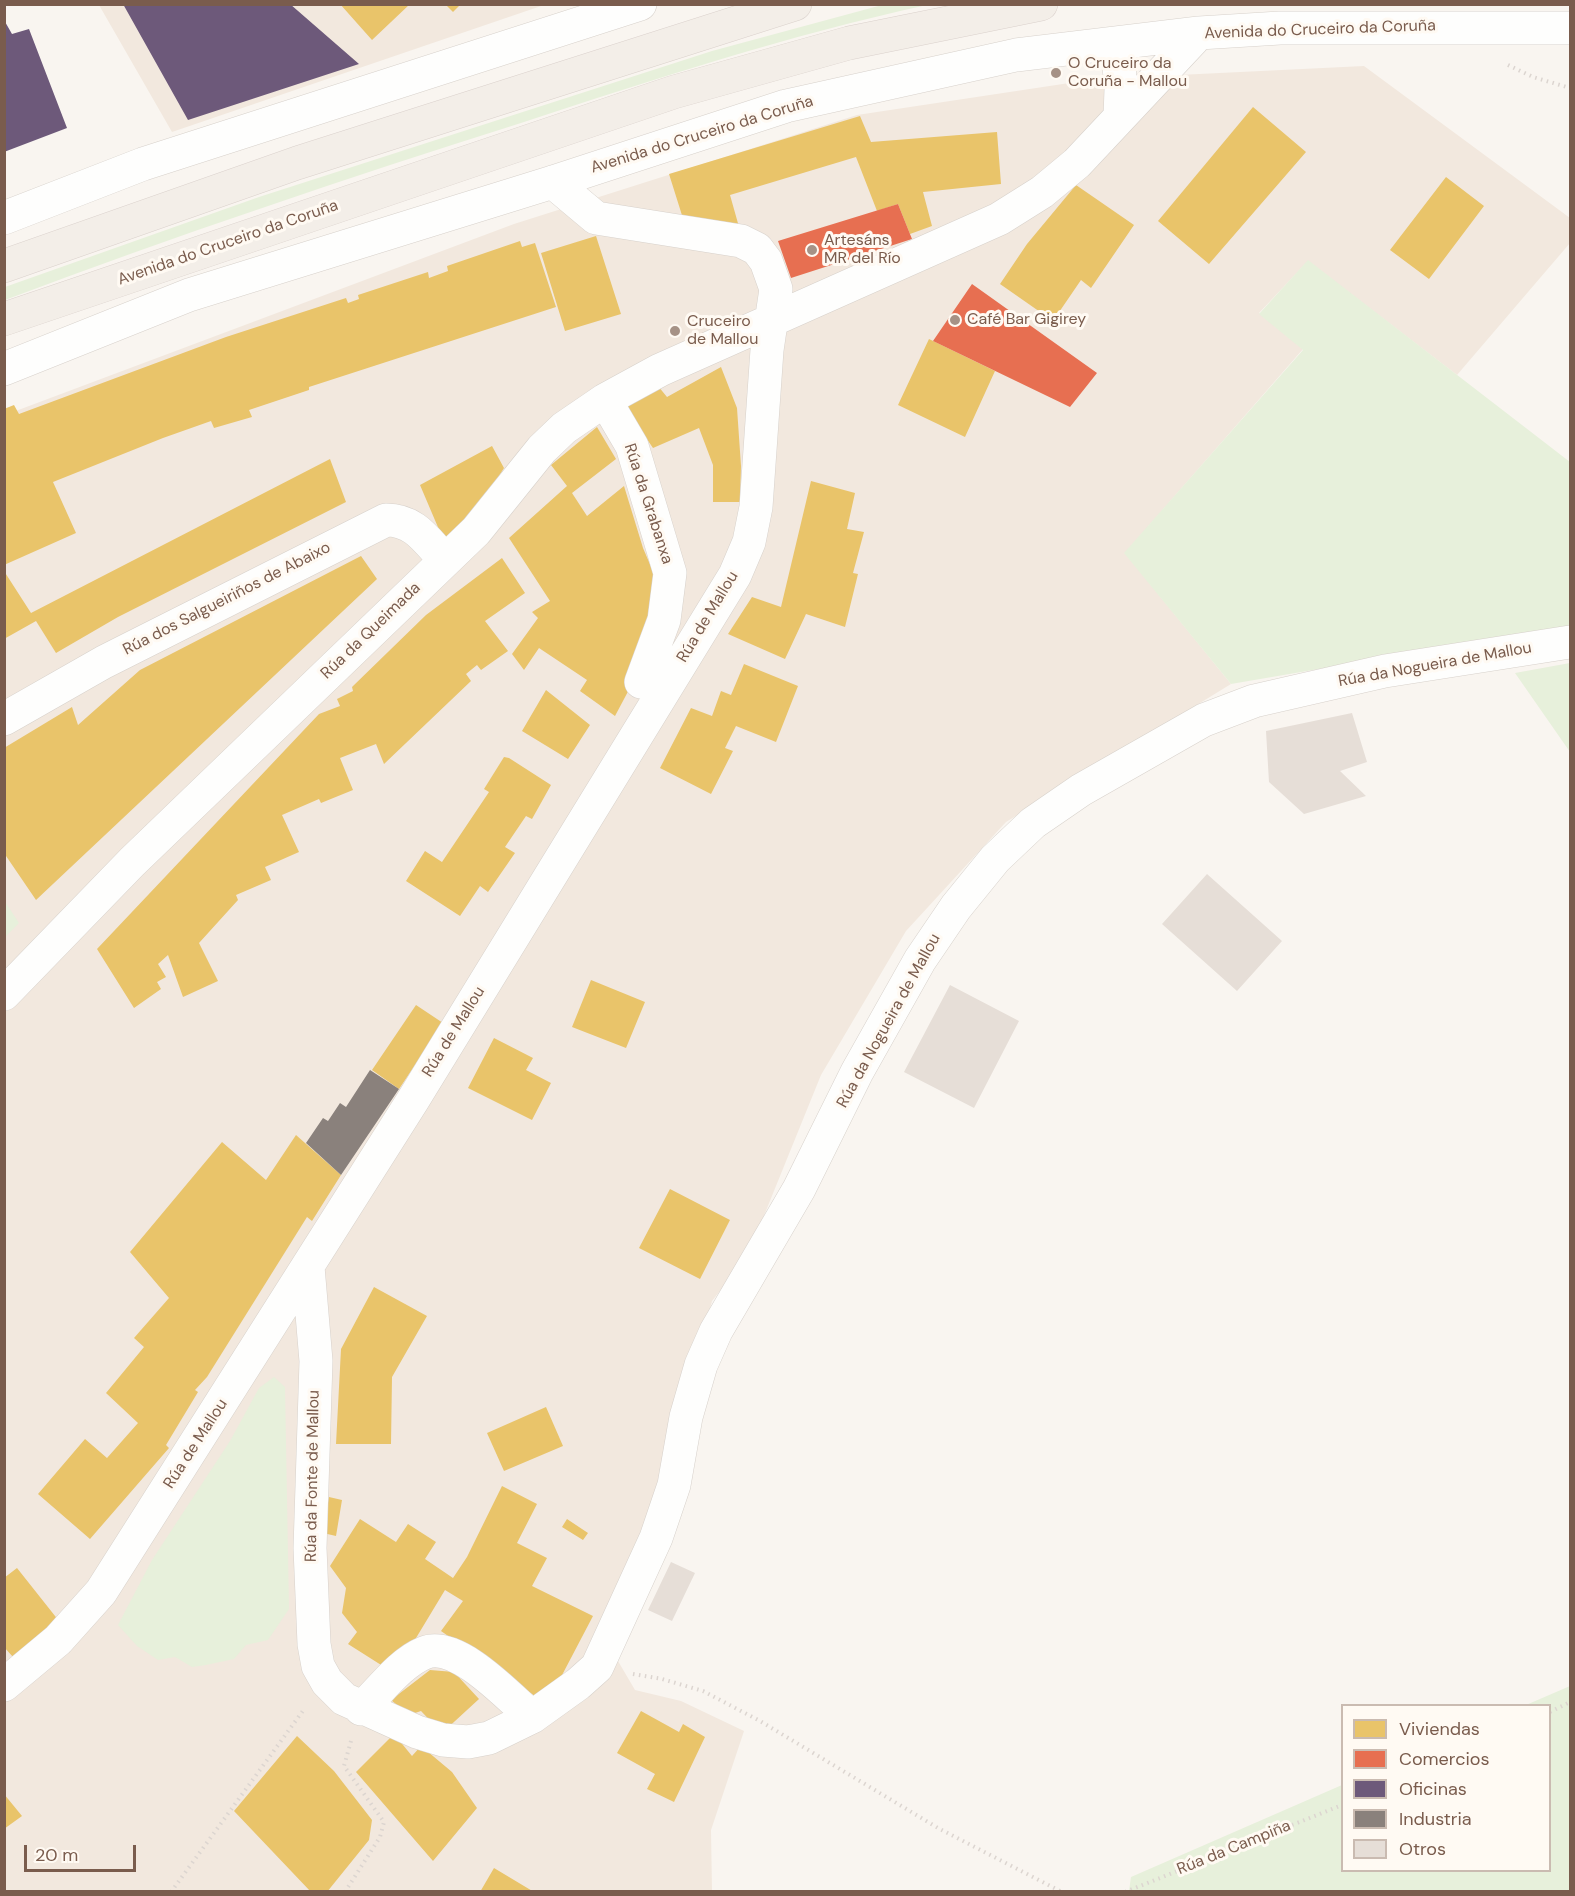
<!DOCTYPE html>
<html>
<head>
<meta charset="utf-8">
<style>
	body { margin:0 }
	#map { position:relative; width:1575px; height:1896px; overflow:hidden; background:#f9f5f0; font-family:"DM Sans",sans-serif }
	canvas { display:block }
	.frame { position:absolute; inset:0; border:6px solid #7a5c4d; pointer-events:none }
	.legend { position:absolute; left:1341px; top:1704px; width:210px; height:168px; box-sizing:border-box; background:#fffaf3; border:2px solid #cabbb1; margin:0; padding:8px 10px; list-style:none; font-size:18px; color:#7a5c4d }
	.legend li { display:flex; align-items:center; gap:12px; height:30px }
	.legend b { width:30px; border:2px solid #cabbb1 }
	.scale { position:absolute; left:24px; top:1845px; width:112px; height:27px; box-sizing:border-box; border:3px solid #7a5c4d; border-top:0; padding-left:8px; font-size:18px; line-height:21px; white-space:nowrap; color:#7a5c4d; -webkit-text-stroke:4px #fffaf3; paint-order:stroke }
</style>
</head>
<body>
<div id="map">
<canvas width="1575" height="1896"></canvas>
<div class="frame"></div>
<ul class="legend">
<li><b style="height:16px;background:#e9c46a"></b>Viviendas</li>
<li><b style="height:16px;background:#e76f51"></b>Comercios</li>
<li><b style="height:16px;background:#6d597a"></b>Oficinas</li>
<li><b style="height:16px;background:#8a817c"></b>Industria</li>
<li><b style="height:16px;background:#e6ded7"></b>Otros</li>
</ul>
<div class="scale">20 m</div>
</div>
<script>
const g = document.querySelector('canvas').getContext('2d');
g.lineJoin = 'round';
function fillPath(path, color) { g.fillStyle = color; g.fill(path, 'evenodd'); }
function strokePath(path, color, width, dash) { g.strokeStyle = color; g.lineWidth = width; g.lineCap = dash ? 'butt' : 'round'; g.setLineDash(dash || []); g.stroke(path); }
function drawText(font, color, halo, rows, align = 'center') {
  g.font = font + ' "DM Sans",sans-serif'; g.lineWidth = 6; g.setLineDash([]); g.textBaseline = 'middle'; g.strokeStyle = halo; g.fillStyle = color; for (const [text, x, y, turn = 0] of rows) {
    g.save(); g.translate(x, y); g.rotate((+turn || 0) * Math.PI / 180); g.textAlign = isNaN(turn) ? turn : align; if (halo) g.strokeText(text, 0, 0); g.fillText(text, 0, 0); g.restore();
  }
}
fillPath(new Path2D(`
	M99 5H544L172 132Z
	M1364 66 1570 218V243L1457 375 1308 261 1259 313 1303 349 1125 553 1231 684 1006 822 906 931 821 1075 748 1255 712 1301 661 1490 601 1632 635 1690 681 1701 744 1731 711 1830 712 1891 5 1892V415L514 224 857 115 1096 79Z`), '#f2e8de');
fillPath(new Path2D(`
	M882 5H927C789 35 655 79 521 123 347 178 175 236 5 300V287L259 197 712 51Z
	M1308 260 1570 462V626L1231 684 1124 553 1303 350 1259 314Z
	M1570 663V752L1515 673Z
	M4 900 19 923 5 937H4Z
	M274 1377 285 1387 289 1609 268 1640 246 1645 234 1659 206 1665 192 1667 175 1657 158 1660 137 1646 118 1625 152 1560 230 1441 259 1388Z
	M1570 1686V1891H1129L1131 1877 1342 1785V1870H1550V1706L1526 1705Z`), '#e7f0db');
fillPath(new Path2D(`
	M340 4H410L372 40Z
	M445 4H461L453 12Z
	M1253 107 1306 152 1209 264 1158 221Z
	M860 116 871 142 997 132 1001 184 923 192 932 226 910 234 898 204 877 211 856 157 730 195 741 234 686 228 669 174Z
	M1446 177 1484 206 1429 279 1390 250Z
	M1076 185 1134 225 1091 288 1081 280 1053 321 1000 284 1027 244Z
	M596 236 621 314 565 331 541 253Z
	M520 241 522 247 535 243 556 307 309 387V390L249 410 252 417 214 428 211 421 163 438 53 482 76 533 4 565V409L14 405 19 414 226 337 346 298 348 303 359 299 358 295 428 272 429 278 448 271 447 266Z
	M929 339 995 371 965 437 898 405Z
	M721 367 737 408 741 466 740 502H713V465L699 428 653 448 625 407 658 386 667 397Z
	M597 427 616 459 572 493 587 516 624 486 643 548 658 583 632 684 615 716 580 691 587 680 539 648 524 670 512 654 538 618 532 612 550 601 509 538 567 486 551 465Z
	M492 446 504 468 474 516 443 539 420 485Z
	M330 459 346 502 118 617 56 653 36 621 4 639V571L31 613Z
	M811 481 855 493 847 529 864 532 853 573 858 574 845 627 806 614 785 659 728 634 752 597 781 607Z
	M361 556 377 579 36 900 4 853V748L72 707 78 725 140 670Z
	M502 558 525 593 485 621 508 651 481 670 477 665 466 674 471 681 384 764 376 744 340 758 353 790 321 803 319 799 282 815 299 852 265 867 271 880 236 895 238 900 199 943 218 981 183 997 168 955 158 964 166 977 157 982 161 989 134 1008 97 949 319 714 340 706 337 699 353 691 352 687 426 615Z
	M744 664 798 686 776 742 736 726 725 748 733 751 711 794 660 768 691 708 712 716 721 691 731 695Z
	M546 690 590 725 568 759 522 731Z
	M504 757 509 758 551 785 532 819 526 816 505 847 515 853 488 892 480 886 460 916 406 881 425 851 442 862 489 792 484 789Z
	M591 980 645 1002 626 1048 572 1027Z
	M416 1005 443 1023 399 1089 372 1070Z
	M494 1038 533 1058 526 1070 551 1083 532 1120 468 1088Z
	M296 1135 341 1175 312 1221 307 1217 207 1377 195 1390 198 1392 166 1445 169 1448 90 1539 38 1494 85 1439 107 1458 138 1423 106 1393 144 1347 134 1338 169 1298 130 1252 222 1142 266 1180Z
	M670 1189 730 1220 700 1279 639 1248Z
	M374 1287 427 1316 392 1377 391 1444H336L341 1349Z
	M546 1407 563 1446 504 1471 487 1433Z
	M502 1486 537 1504 517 1543 547 1558 532 1586 593 1616 550 1698 542 1701 441 1631 463 1601 445 1590 413 1643 389 1670 348 1644 357 1632 342 1613 346 1588 330 1566 360 1519 396 1542 408 1524 436 1542 425 1559 453 1578 467 1557Z
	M329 1497 342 1500 336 1536 323 1533Z
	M567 1519 588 1533 583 1540 562 1527Z
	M17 1568 59 1621 13 1657 4 1647V1578Z
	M430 1670 454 1672 479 1699 442 1733 421 1711 409 1715 391 1700Z
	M641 1711 679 1732 683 1724 705 1737 674 1802 647 1789 655 1774 617 1753Z
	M394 1734 412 1756 421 1746 452 1772 477 1808 433 1861 356 1772Z
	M297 1736 334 1771 372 1820 369 1840 327 1892H311L234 1811Z
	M4 1794 22 1816 4 1829Z
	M494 1868 534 1892H480Z`), '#e9c46a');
fillPath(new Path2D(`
	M898 204 912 239 791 278 778 241Z
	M972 284 1097 373 1070 407 933 341Z`), '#e76f51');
fillPath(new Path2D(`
	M123 4H290L359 64 188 120Z
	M4 20 12 34 29 29 67 128 4 152Z`), '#6d597a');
fillPath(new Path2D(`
	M370 1070 399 1089 341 1175 306 1143 323 1118 328 1121 340 1103 346 1107Z`), '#8a817c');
fillPath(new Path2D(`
	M1352 713 1367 762 1340 771 1366 796 1304 814 1269 782 1266 731Z
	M1207 874 1282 941 1237 991 1162 924Z
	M950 985 1019 1021 974 1108 904 1072Z
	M671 1562 695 1573 672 1621 648 1610Z`), '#e6ded7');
const street = new Path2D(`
	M1117 43 1121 89 1120 117
	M4 218 143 164 640 4
	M4 369 189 295 553 182 786 106 1016 55 1199 33 1280 28H1570
	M605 400 632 446 670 573 664 620 641 682
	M4 719 104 662 386 520C415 520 426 540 445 560
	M4 994 132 862 476 531 542 449 564 428 605 400 660 370 999 219 1042 192 1077 163 1199 33
	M308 1267 316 1361 310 1548 314 1644 318 1666 327 1682 344 1699 417 1732 443 1740 468 1742 489 1738 532 1717 578 1684 597 1667 656 1538 674 1485 686 1417 701 1365 716 1331 799 1189 857 1072 920 960 956 907 995 859 1033 823 1081 790 1204 720 1254 701 1385 671 1570 642
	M4 1685 58 1640 101 1592 413 1100 735 575 749 542 756 507 767 350 776 289 766 261 757 249 741 241 596 218 553 182
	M361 1709C380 1691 400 1663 424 1653 456 1639 509 1697 532 1717`);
const primary = new Path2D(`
	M4 266 297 163 795 4
	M4 319 674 92 849 43 1041 4`);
strokePath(street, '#d7d1cb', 34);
strokePath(primary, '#dad1cc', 34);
strokePath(new Path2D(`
	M1508 65 1533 77 1570 88
	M633 1674 662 1679 703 1691 760 1721 938 1828 1062 1892
	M1550 1712 1570 1702
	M171 1892 305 1708
	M345 1892 380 1837 384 1822 344 1766 351 1741
	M1125 1892 1342 1805`), '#dcd5d0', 4, [1.5, 4.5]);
strokePath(street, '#fefefd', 33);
strokePath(primary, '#f3eee8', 33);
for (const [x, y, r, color] of [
	[1056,73,6,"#a69286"],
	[812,250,6,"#a69286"],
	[955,320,6,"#a69286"],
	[675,331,6,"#a69286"]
]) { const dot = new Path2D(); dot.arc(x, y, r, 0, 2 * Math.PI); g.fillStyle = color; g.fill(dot); strokePath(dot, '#fffaf3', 2); }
drawText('16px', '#7a5c4d', '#fffaf3', [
	["Avenida do Cruceiro da Coruña",1320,30,-2],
	["Avenida do Cruceiro da Coruña",702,135,-17],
	["Avenida do Cruceiro da Coruña",228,243,-19],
	["Rúa da Grabanxa",648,504,72],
	["Rúa dos Salgueiriños de Abaixo",227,599,-27],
	["Rúa de Mallou",708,617,-59],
	["Rúa da Queimada",371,631,-44],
	["Rúa da Nogueira de Mallou",1435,665,-10],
	["Rúa da Nogueira de Mallou",889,1021,-61],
	["Rúa de Mallou",454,1032,-58],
	["Rúa de Mallou",196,1444,-57],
	["Rúa da Fonte de Mallou",313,1476,-89],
	["Rúa da Campiña",1234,1848,-22]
]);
drawText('16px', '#7a5c4d', '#fffaf3', [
	["O Cruceiro da",1068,64],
	["Coruña - Mallou",1068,82],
	["Artesáns",824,241],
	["MR del Río",824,259],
	["Café Bar Gigirey",967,320],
	["Cruceiro",687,322],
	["de Mallou",687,340]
], 'left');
</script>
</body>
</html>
